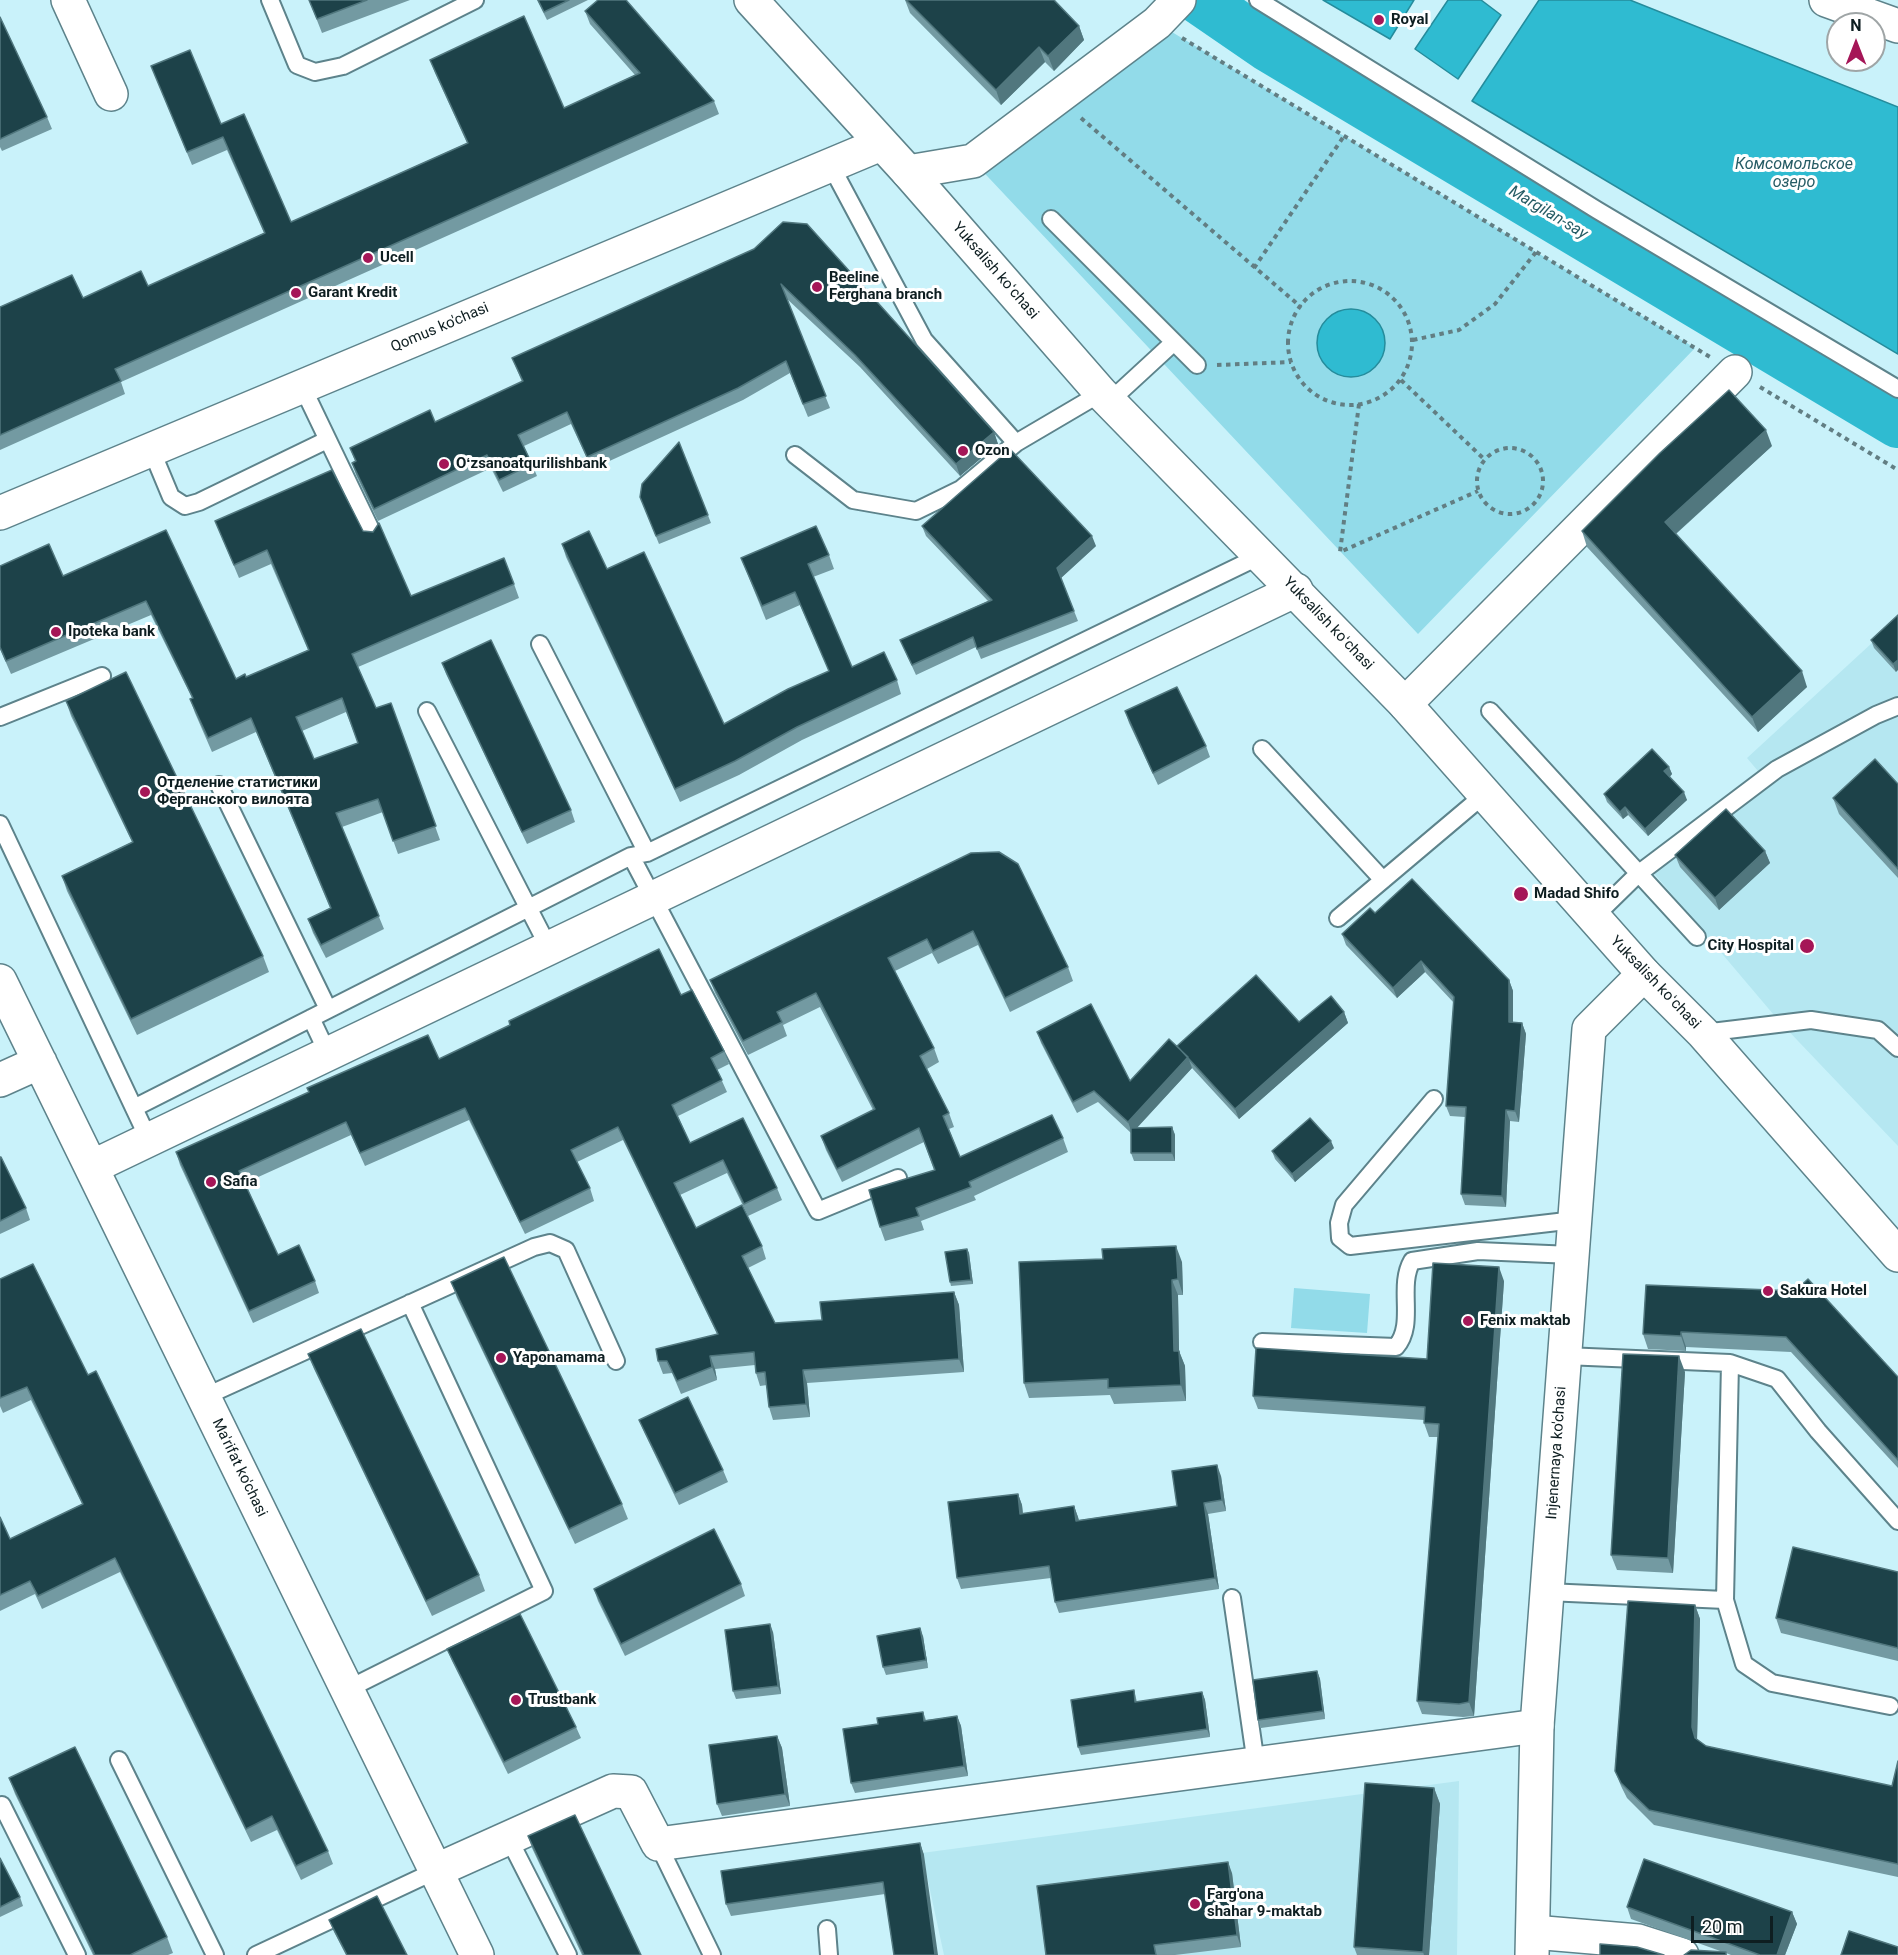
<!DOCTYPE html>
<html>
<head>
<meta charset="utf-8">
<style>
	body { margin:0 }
	#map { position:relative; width:1898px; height:1955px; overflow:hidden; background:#c9f2fa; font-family:Roboto,sans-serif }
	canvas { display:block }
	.north { position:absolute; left:1826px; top:12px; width:60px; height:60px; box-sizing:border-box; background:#fff; border:2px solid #9fa5a6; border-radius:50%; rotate:0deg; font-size:16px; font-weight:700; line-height:24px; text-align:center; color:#0e1e21 }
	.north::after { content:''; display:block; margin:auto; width:21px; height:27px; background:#a51657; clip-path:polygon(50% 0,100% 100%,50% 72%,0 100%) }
	.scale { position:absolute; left:1691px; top:1916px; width:82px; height:27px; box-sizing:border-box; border:3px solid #0e1e21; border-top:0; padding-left:8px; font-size:18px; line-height:21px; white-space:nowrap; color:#0e1e21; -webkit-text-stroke:4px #fff; paint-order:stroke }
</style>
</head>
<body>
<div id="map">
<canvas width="1898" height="1955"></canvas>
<div class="north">N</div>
<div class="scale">20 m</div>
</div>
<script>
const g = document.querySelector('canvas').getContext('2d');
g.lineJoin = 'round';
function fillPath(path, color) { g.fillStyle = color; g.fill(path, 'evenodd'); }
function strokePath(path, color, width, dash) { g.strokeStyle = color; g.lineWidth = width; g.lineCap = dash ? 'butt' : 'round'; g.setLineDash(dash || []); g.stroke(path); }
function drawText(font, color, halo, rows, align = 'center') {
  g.font = font + ' Roboto,sans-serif'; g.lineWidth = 6; g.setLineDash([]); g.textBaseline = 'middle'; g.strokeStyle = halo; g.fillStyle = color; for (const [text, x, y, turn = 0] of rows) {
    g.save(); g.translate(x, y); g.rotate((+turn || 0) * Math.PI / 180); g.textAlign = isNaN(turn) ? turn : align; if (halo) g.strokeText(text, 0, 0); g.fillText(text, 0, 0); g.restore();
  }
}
fillPath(new Path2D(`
	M1898 619V1146L1779 1021 1652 871 1763 777 1747 758Z
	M1459 1781 1457 1955H944L922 1853Z`), '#b5e7f1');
fillPath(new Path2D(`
	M1157 23 1695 348 1418 634 973 161Z
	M1294 1288 1370 1294 1367 1333 1291 1328Z`), '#92dbe9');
const water = new Path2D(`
	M1323 0H1414L1390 39Z
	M1448 0H1481L1501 15 1458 79 1415 49Z
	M1539 0H1630L1898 107V354L1472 101Z
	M1317 343a34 34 0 1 1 68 0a34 34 0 1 1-68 0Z`);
fillPath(water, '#2fbbd1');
strokePath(water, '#258c9c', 1.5);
strokePath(new Path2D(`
	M1200 0 1267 46 1898 423`), '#2fbbd1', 50);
const service = new Path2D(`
	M270 0 297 65 315 72 343 66 475 0
	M1258 0 1597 210 1898 389
	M830 164 924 340 1016 443 1101 393
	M1051 219 1197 365
	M302 386 374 536
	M1110 401 1173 343
	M151 449 171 497 185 506 199 502 327 440
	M795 455 853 500 916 511 961 489 1016 443
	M540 644 647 853
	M427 711 549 948
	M1490 711 1697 937
	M0 717 102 676
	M1262 749 1383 880
	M219 785 328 1009
	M0 824 149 1140
	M631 856 647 853 1262 555
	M1594 917 1638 874 1777 769 1876 715 1898 706
	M1338 918 1485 794
	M311 1018 328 1054
	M1703 1033 1811 1020 1878 1030 1898 1048
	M1434 1099 1344 1205 1339 1223 1340 1238 1350 1246 1575 1220
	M134 1108 631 856 818 1211 898 1178
	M1262 1342 1396 1347C1416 1324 1397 1287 1412 1261L1478 1251 1572 1255
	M1565 1356 1730 1363 1777 1379 1818 1431 1898 1521
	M1730 1363 1725 1600 1744 1664 1772 1683 1890 1706
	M204 1397 534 1247 550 1243 566 1250 616 1361
	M1547 1592 1725 1600
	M1232 1598 1256 1764
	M348 1689 544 1591 410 1303
	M119 1760 215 1955
	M2 1805 77 1955
	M508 1837 568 1955
	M658 1844 712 1955
	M827 1929 829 1955
	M256 1955 435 1871`);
const minor = new Path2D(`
	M68 0 111 94
	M1826 0 1898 26
	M908 172 973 161 1157 23 1179 0
	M0 513 881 144
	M1405 704 1735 372
	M0 981 477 1955
	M0 1080 40 1062
	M92 1167 1296 590
	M435 1871 613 1791 631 1792 658 1844 1537 1726
	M1533 1932 1638 1941 1682 1955`);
const tertiary = new Path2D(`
	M1532 1955 1537 1726 1589 1029 1644 974`);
const secondary = new Path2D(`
	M751 0 908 172 1101 393 1405 704 1644 974 1703 1033 1898 1255`);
strokePath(service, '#5d838b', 20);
strokePath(minor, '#5d838b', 36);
strokePath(tertiary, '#5d838b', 36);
strokePath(secondary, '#5d838b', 36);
strokePath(new Path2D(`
	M1182 38 1710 357
	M1081 118 1301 307
	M1254 268 1344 136
	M1288 343a62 62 0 1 1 124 0a62 62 0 1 1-124 0Z
	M1413 340 1459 330 1495 304 1536 252
	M1217 365 1291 362
	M1401 380 1484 459
	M1760 387 1898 470
	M1359 404 1340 552 1478 491
	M1477 481a33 33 0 1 1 66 0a33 33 0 1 1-66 0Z`), '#627e83', 4, [4.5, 4.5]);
strokePath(service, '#fff', 16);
strokePath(minor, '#fff', 33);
strokePath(tertiary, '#fff', 33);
strokePath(secondary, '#fff', 33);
fillPath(new Path2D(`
	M309 0H410L322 33Z
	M537 0H588L547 20Z
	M905 0 1079 26 1084 40 1054 71 1045 62 1001 105 910 13Z
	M585 11 714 101 719 114 121 382 125 394 0 450V307L83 298 148 286 264 233 227 150 192 165 151 66 221 124 291 222 467 143 435 73 430 60 564 108 635 75 590 24Z
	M0 17 47 117 52 129 2 151 0 147Z
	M754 249 994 432 998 444 960 476 860 367 786 298 830 408 808 417 790 373 743 400 592 469 571 424 524 446 532 464 537 476 503 492 491 468 378 521 356 475 352 463 355 461 350 448 435 422 522 382 512 358Z
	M679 442 711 523 659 544 640 497Z
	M1772 446 1676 534 1807 687 1758 732 1587 547 1582 531Z
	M215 521 363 531 411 596 514 584 519 598 358 667 376 708 391 703 440 840 398 854 383 812 342 827 384 929 326 958 313 933 308 919 330 908 256 732 212 752 195 713 190 699 192 698 151 615 11 674 0 649V566L63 576 166 530 236 679 246 677 308 650 271 564 239 578ZM346 712 358 743 314 759 302 731Z
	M922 526 1096 546 1061 578 1078 621 981 659 976 647 916 675 900 640 988 601 926 536Z
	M562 544 607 569 724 724 829 671 800 605 766 620 741 558 829 555 834 569 813 577 852 667 897 680 901 694 802 740 739 775 680 802 566 557Z
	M1898 615 1896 672 1874 648 1871 640Z
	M442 663 571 810 575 822 527 844 446 674Z
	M66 701 263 956 269 972 137 1035 67 891 62 876 132 842 71 716Z
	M1125 711 1206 746 1210 757 1158 785 1129 723Z
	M1669 767 1672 774 1670 777 1687 800 1648 836 1628 815 1623 819 1607 802 1604 794Z
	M1898 784V878L1839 814 1833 798Z
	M1765 851 1770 863 1719 910 1680 867 1675 855Z
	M971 853 1068 967 1073 981 1010 1012 978 945 938 964 932 953 895 971 934 1048 939 1062 927 1069 949 1113 954 1127 949 1129 960 1157 1063 1138 1068 1152 974 1196 976 1200 921 1221 924 1230 885 1241 880 1227 934 1170 924 1142 842 1182 826 1150 821 1136 873 1110 820 1007 783 1025 787 1036 748 1055 715 993 710 980Z
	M1375 913 1509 980 1513 991V1022L1522 1023 1526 1034 1519 1122 1510 1121 1506 1207 1465 1205 1461 1194 1465 1117 1450 1116 1446 1106 1454 1003 1425 972 1397 998 1346 945 1342 934Z
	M681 995 724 1051 729 1064 717 1070 727 1092 678 1116 690 1143 777 1188 782 1200 748 1216 727 1173 680 1195 696 1228 762 1246 766 1259 748 1268 775 1323 822 1320 954 1292 959 1305 964 1372 807 1383 810 1417 773 1420 769 1407 767 1385 760 1386 756 1373 755 1365 715 1369 717 1380 681 1394 672 1373 663 1374 658 1361 717 1334 623 1140 577 1162 590 1188 594 1201 525 1234 469 1120 365 1166 351 1135 245 1183 278 1255 315 1281 319 1293 253 1323 180 1165 176 1152 439 1059Z
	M1344 1012 1348 1023 1239 1119 1192 1068 1137 1128 1172 1127 1175 1135V1161H1134L1131 1153V1133L1098 1102 1077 1113 1041 1043 1037 1032 1130 1081 1178 1048Z
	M1334 1148 1295 1182 1275 1159 1272 1151Z
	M0 1157 26 1208 30 1220 0 1234Z
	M967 1249 969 1253 973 1284 951 1286 950 1282Z
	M1182 1262 1183 1295H1178L1179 1351 1185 1366 1186 1401 1114 1404 1110 1395 1029 1398 1024 1383Z
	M0 1279 88 1375 328 1851 333 1864 301 1880 277 1830 251 1842 120 1572 42 1609 35 1594 0 1611V1517L10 1539 82 1504 31 1400 3 1413 0 1406Z
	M1504 1281 1474 1716 1463 1717 1422 1714 1417 1701 1438 1437H1429L1424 1423V1420L1258 1409 1253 1396 1427 1359Z
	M451 1282 622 1504 628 1519 575 1544 457 1298Z
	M1646 1285 1898 1377V1468L1791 1352 1686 1347V1351L1648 1349 1643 1334Z
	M308 1354 479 1575 485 1591 432 1616 314 1369Z
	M1685 1372 1673 1573 1617 1570 1611 1555Z
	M639 1420 723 1470 728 1482 679 1505 644 1432Z
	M1221 1476 1226 1511 1208 1514 1219 1589 1059 1613 1055 1602 1051 1578 961 1589 957 1578 1018 1494 1022 1505 1023 1514 1074 1506 1079 1520 1177 1506Z
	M1898 1572V1661L1781 1633 1776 1618Z
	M741 1584 745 1596 625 1656 598 1601 594 1589Z
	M1695 1605 1700 1619 1697 1739 1706 1746 1892 1786 1898 1761V1877L1654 1825 1627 1798 1621 1786 1615 1771Z
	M773 1632 781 1694 736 1699 733 1691Z
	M923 1636 928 1668 886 1675 883 1667Z
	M447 1649 576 1727 581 1738 508 1774 452 1661Z
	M1317 1671 1320 1679 1325 1719 1261 1728 1258 1720Z
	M1134 1690 1137 1702 1202 1692 1205 1700 1210 1737 1081 1755 1078 1747Z
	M923 1712 926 1720 957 1716 961 1726 968 1776 855 1793 851 1783 878 1724Z
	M777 1736 782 1748 790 1806 722 1816 717 1804Z
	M9 1778 167 1937 173 1953 168 1955H93L15 1794Z
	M1434 1788 1440 1804 1429 1955H1357L1354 1947Z
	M528 1836 641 1955H582L532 1848Z
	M920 1843 924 1855 885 1894 731 1916 726 1904Z
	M0 1858 20 1897 23 1906 0 1917Z
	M1232 1873 1241 1947 1175 1955H1046Z
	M1627 1907 1792 1912 1797 1924 1785 1955H1731L1726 1953 1727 1955H1684L1723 1952 1631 1919Z
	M329 1920 407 1955H346L334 1932Z`), '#739aa2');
fillPath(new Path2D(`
	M1079 26 1084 40 1054 71 1048 56Z
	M1039 47 1045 62 1001 105 996 90Z
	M1766 430 1772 446 1671 538 1665 522Z
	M994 432 998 444 960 476 956 464Z
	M1092 536 1096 546 1061 578 1057 568Z
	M1898 660V670L1896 672 1893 664Z
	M1802 671 1807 687 1758 732 1752 717Z
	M1669 767 1672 774 1667 779 1664 771Z
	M1684 792 1687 800 1648 836 1645 829Z
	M1625 807 1628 815 1623 819 1620 812Z
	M1765 851 1770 863 1719 910 1715 898Z
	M1421 961 1425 972 1397 998 1393 988Z
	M1509 980 1513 991V1033L1509 1022Z
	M1344 1012 1348 1023 1239 1119 1235 1109Z
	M1522 1023 1526 1034 1519 1122 1515 1111Z
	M1188 1057 1192 1068 1132 1133 1128 1122Z
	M1506 1110 1510 1121 1506 1207 1502 1196Z
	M1172 1127 1175 1135V1161L1172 1153Z
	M1331 1141 1334 1148 1295 1182 1292 1174Z
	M1176 1246 1182 1262 1183 1295 1178 1279Z
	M967 1249 969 1253 973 1284 971 1280Z
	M1499 1267 1504 1281 1474 1716 1469 1702Z
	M1172 1280 1178 1295 1179 1351 1185 1366 1186 1401 1181 1385 1174 1351Z
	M954 1292 959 1305 964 1372 959 1359Z
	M1681 1332 1686 1347V1351L1681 1336Z
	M710 1356 715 1369 717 1380 712 1367Z
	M1679 1356 1685 1372 1673 1573 1668 1558Z
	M803 1370 807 1383 810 1417 806 1404Z
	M1217 1465 1221 1476 1226 1511 1222 1500Z
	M1018 1494 1022 1505 1024 1526 1020 1514Z
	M1204 1503 1208 1514 1219 1589 1215 1578Z
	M1074 1506 1078 1517 1081 1532 1076 1521Z
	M1695 1605 1700 1619 1697 1741 1700 1752 1692 1727Z
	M770 1624 773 1632 781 1694 778 1686Z
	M920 1628 923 1636 928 1668 926 1660Z
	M1317 1671 1320 1679 1325 1719 1323 1711Z
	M1202 1692 1205 1700 1210 1737 1207 1729Z
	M957 1716 961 1726 968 1776 964 1766Z
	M777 1736 782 1748 790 1806 785 1794Z
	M1434 1788 1440 1804 1429 1955H1424L1423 1952Z
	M920 1843 924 1855 938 1955H935Z
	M1228 1862 1232 1873 1241 1947 1237 1935Z
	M1792 1912 1797 1924 1785 1955H1777Z`), '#51777e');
const building = new Path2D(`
	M309 0H367L317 19Z
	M538 0H569L544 12Z
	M598 0H626L714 101 115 369 121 381 0 435V307L72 275 83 298 141 271 148 286 265 233 223 137 187 152 151 66 190 50 221 124 244 114 291 222 468 143 430 60 524 16 564 108 640 73 585 11Z
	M906 0H1054L1079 26 1048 56 1039 47 996 90Z
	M0 17 47 117 0 139Z
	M783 222 807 224 994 432 956 464 855 355 781 284 826 396 803 404 786 361 738 388 587 457 567 412 518 435 532 464 499 480 487 455 374 509 352 463 356 461 350 448 430 410 435 422 523 381 512 358 754 249Z
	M1729 390 1766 430 1665 522 1802 671 1752 717 1582 531 1660 453Z
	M679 442 708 515 656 536 640 497 642 484Z
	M1010 449 1092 536 1057 568 1074 611 977 649 973 637 912 665 900 640 992 600 922 526Z
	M332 470 363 531 373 532 379 523 411 596 504 558 514 584 352 654 376 708 391 703 436 826 393 841 378 799 336 813 379 916 321 945 308 919 331 908 251 718 208 738 190 699 193 698 146 601 6 661 0 647V566L49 544 63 576 166 530 236 679 245 674 246 677 309 650 267 550 234 565 215 521ZM342 698 358 743 314 759 296 717Z
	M816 526 829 555 808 564 852 667 884 652 897 680 797 727 735 761 675 789 562 544 589 531 607 569 644 552 724 724 788 689 829 671 795 592 762 606 741 558Z
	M1898 615V660L1893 664 1871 640Z
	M491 640 571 810 522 832 442 663Z
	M126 672 263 956 131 1019 62 876 133 842 66 701Z
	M1177 687 1206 746 1153 773 1125 711Z
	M1652 749 1669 767 1664 771 1684 792 1645 829 1625 807 1620 812 1604 794Z
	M1875 759 1898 784V869L1833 798Z
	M1726 809 1765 851 1715 898 1675 855Z
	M999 852 1018 864 1068 967 1005 998 973 931 933 951 927 939 888 958 934 1048 920 1056 949 1113 943 1116 960 1157 1052 1115 1063 1138 969 1182 971 1187 916 1208 919 1216 880 1227 869 1190 935 1170 919 1128 837 1169 821 1136 875 1109 816 993 777 1012 782 1022 743 1041 710 980 971 853Z
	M1412 879 1509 980V1022L1522 1023 1515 1111 1506 1110 1502 1196 1461 1194 1466 1107 1446 1106 1454 997 1421 961 1393 988 1342 934 1370 908 1375 913Z
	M659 949 681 995 692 990 724 1051 711 1058 722 1080 672 1105 690 1143 743 1118 777 1188 744 1204 723 1160 674 1183 696 1228 742 1205 762 1246 742 1256 775 1323 822 1320 820 1302 954 1292 959 1359 803 1370 806 1404 769 1407 765 1372 756 1373 754 1352 710 1356 712 1367 677 1381 667 1361H658L656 1349 718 1334 618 1127 571 1150 590 1188 520 1222 465 1108 360 1153 346 1122 239 1171 278 1255 299 1245 315 1281 249 1311 176 1152 309 1092 307 1088 428 1035 439 1059 510 1025 509 1021Z
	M1256 975 1299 1022 1331 996 1344 1012 1235 1109 1177 1046Z
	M1091 1004 1130 1081 1169 1039 1188 1057 1128 1122 1094 1091 1073 1102 1037 1032Z
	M1310 1118 1331 1141 1292 1174 1272 1151Z
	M1172 1127V1153H1131V1128Z
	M0 1157H1L26 1208 0 1221Z
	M1176 1246 1178 1279 1172 1280 1174 1351H1179L1181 1385 1108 1388V1379L1024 1383 1019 1262 1103 1259 1102 1249Z
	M967 1249 971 1280 950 1282 945 1252Z
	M504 1257 622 1504 569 1529 451 1282Z
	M1433 1263 1499 1267 1469 1702 1459 1704 1417 1701 1439 1424 1424 1423 1425 1407 1253 1396 1256 1348 1427 1359Z
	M33 1264 88 1375 96 1371 328 1851 296 1866 272 1816 246 1829 115 1558 38 1596 30 1581 0 1595V1517L10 1539 83 1504 27 1387 0 1398V1279Z
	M1808 1279 1898 1377V1460L1786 1337 1681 1332V1336L1643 1334 1646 1285 1795 1291Z
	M361 1329 479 1575 426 1601 308 1354Z
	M1623 1354 1679 1356 1668 1558 1611 1555Z
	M688 1397 723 1470 675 1493 639 1420Z
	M1217 1465 1222 1500 1204 1503 1215 1578 1055 1602 1049 1566 957 1578 948 1502 1018 1494 1020 1514 1074 1506 1076 1521 1177 1506 1172 1471Z
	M714 1529 741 1584 621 1644 594 1589Z
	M1793 1547 1898 1572V1648L1776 1618Z
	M1628 1601 1695 1605 1692 1727 1695 1738 1706 1746 1892 1786 1898 1761V1864L1649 1810 1621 1783 1615 1771Z
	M520 1614 576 1727 504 1762 447 1649Z
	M770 1624 778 1686 733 1691 725 1630Z
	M920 1628 926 1660 883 1667 877 1636Z
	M1317 1671 1323 1711 1258 1720 1253 1680Z
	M1134 1690 1135 1702 1202 1692 1207 1729 1078 1747 1071 1700Z
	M923 1712 924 1721 957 1716 964 1766 851 1783 843 1729 878 1724 877 1718Z
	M777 1736 785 1794 717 1804 709 1745Z
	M75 1747 167 1937 130 1955H95L9 1778Z
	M1365 1783 1434 1788 1423 1952 1354 1947Z
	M575 1815 641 1955H584L528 1836Z
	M920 1843 935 1955H894L883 1882 726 1904 721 1871Z
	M0 1858 20 1897 0 1907Z
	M1644 1859 1792 1912 1777 1955H1760L1627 1907Z
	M1228 1862 1237 1935 1154 1945 1156 1955H1046L1037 1886Z
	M377 1896 407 1955H347L329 1920Z
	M1849 1931 1898 1947V1955H1841Z
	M1600 1944 1637 1947 1664 1955H1600Z
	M1691 1950 1726 1952V1955H1684Z`);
fillPath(building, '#1d4249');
strokePath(building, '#51777e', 1.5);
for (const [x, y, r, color] of [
	[1379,20,6,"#a51657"],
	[368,258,6,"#a51657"],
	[817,287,6,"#a51657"],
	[296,293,6,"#a51657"],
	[963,451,6,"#a51657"],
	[444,464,6,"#a51657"],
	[56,632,6,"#a51657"],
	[145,792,6,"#a51657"],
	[1521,894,8,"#a51657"],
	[1807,946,8,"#a51657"],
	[211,1182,6,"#a51657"],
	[1768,1291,6,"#a51657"],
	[1468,1321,6,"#a51657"],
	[501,1358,6,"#a51657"],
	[516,1700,6,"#a51657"],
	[1195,1904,6,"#a51657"]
]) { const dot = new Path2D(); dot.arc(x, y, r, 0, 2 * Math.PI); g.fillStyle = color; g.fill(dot); strokePath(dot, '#fff', 2); }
drawText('bold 15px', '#0e1e21', '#fff', [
	["Royal",1391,20],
	["Ucell",380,258],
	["Beeline",829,278],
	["Ferghana branch",829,295],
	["Garant Kredit",308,293],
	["Ozon",975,451],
	["Oʻzsanoatqurilishbank",456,464],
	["Ipoteka bank",68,632],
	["Отделение статистики",157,783],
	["Ферганского вилоята",157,800],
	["Madad Shifo",1534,894],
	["City Hospital",1794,946,"right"],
	["Safia",223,1182],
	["Sakura Hotel",1780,1291],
	["Fenix maktab",1480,1321],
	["Yaponamama",513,1358],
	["Trustbank",528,1700],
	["Farg'ona",1207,1895],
	["shahar 9-maktab",1207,1912]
], 'left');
drawText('15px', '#0e1e21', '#fff', [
	["Yuksalish koʻchasi",995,271,49],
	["Qomus ko'chasi",440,328,-23],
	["Yuksalish koʻchasi",1328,624,46],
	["Yuksalish koʻchasi",1655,983,46],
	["Injenernaya ko'chasi",1557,1453,-86],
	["Ma'rifat ko'chasi",239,1468,64]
]);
drawText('italic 16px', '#265c65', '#fff', [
	["Комсомольское",1794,165],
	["озеро",1794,183],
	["Margilan-say",1548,213,31]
]);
</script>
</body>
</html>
